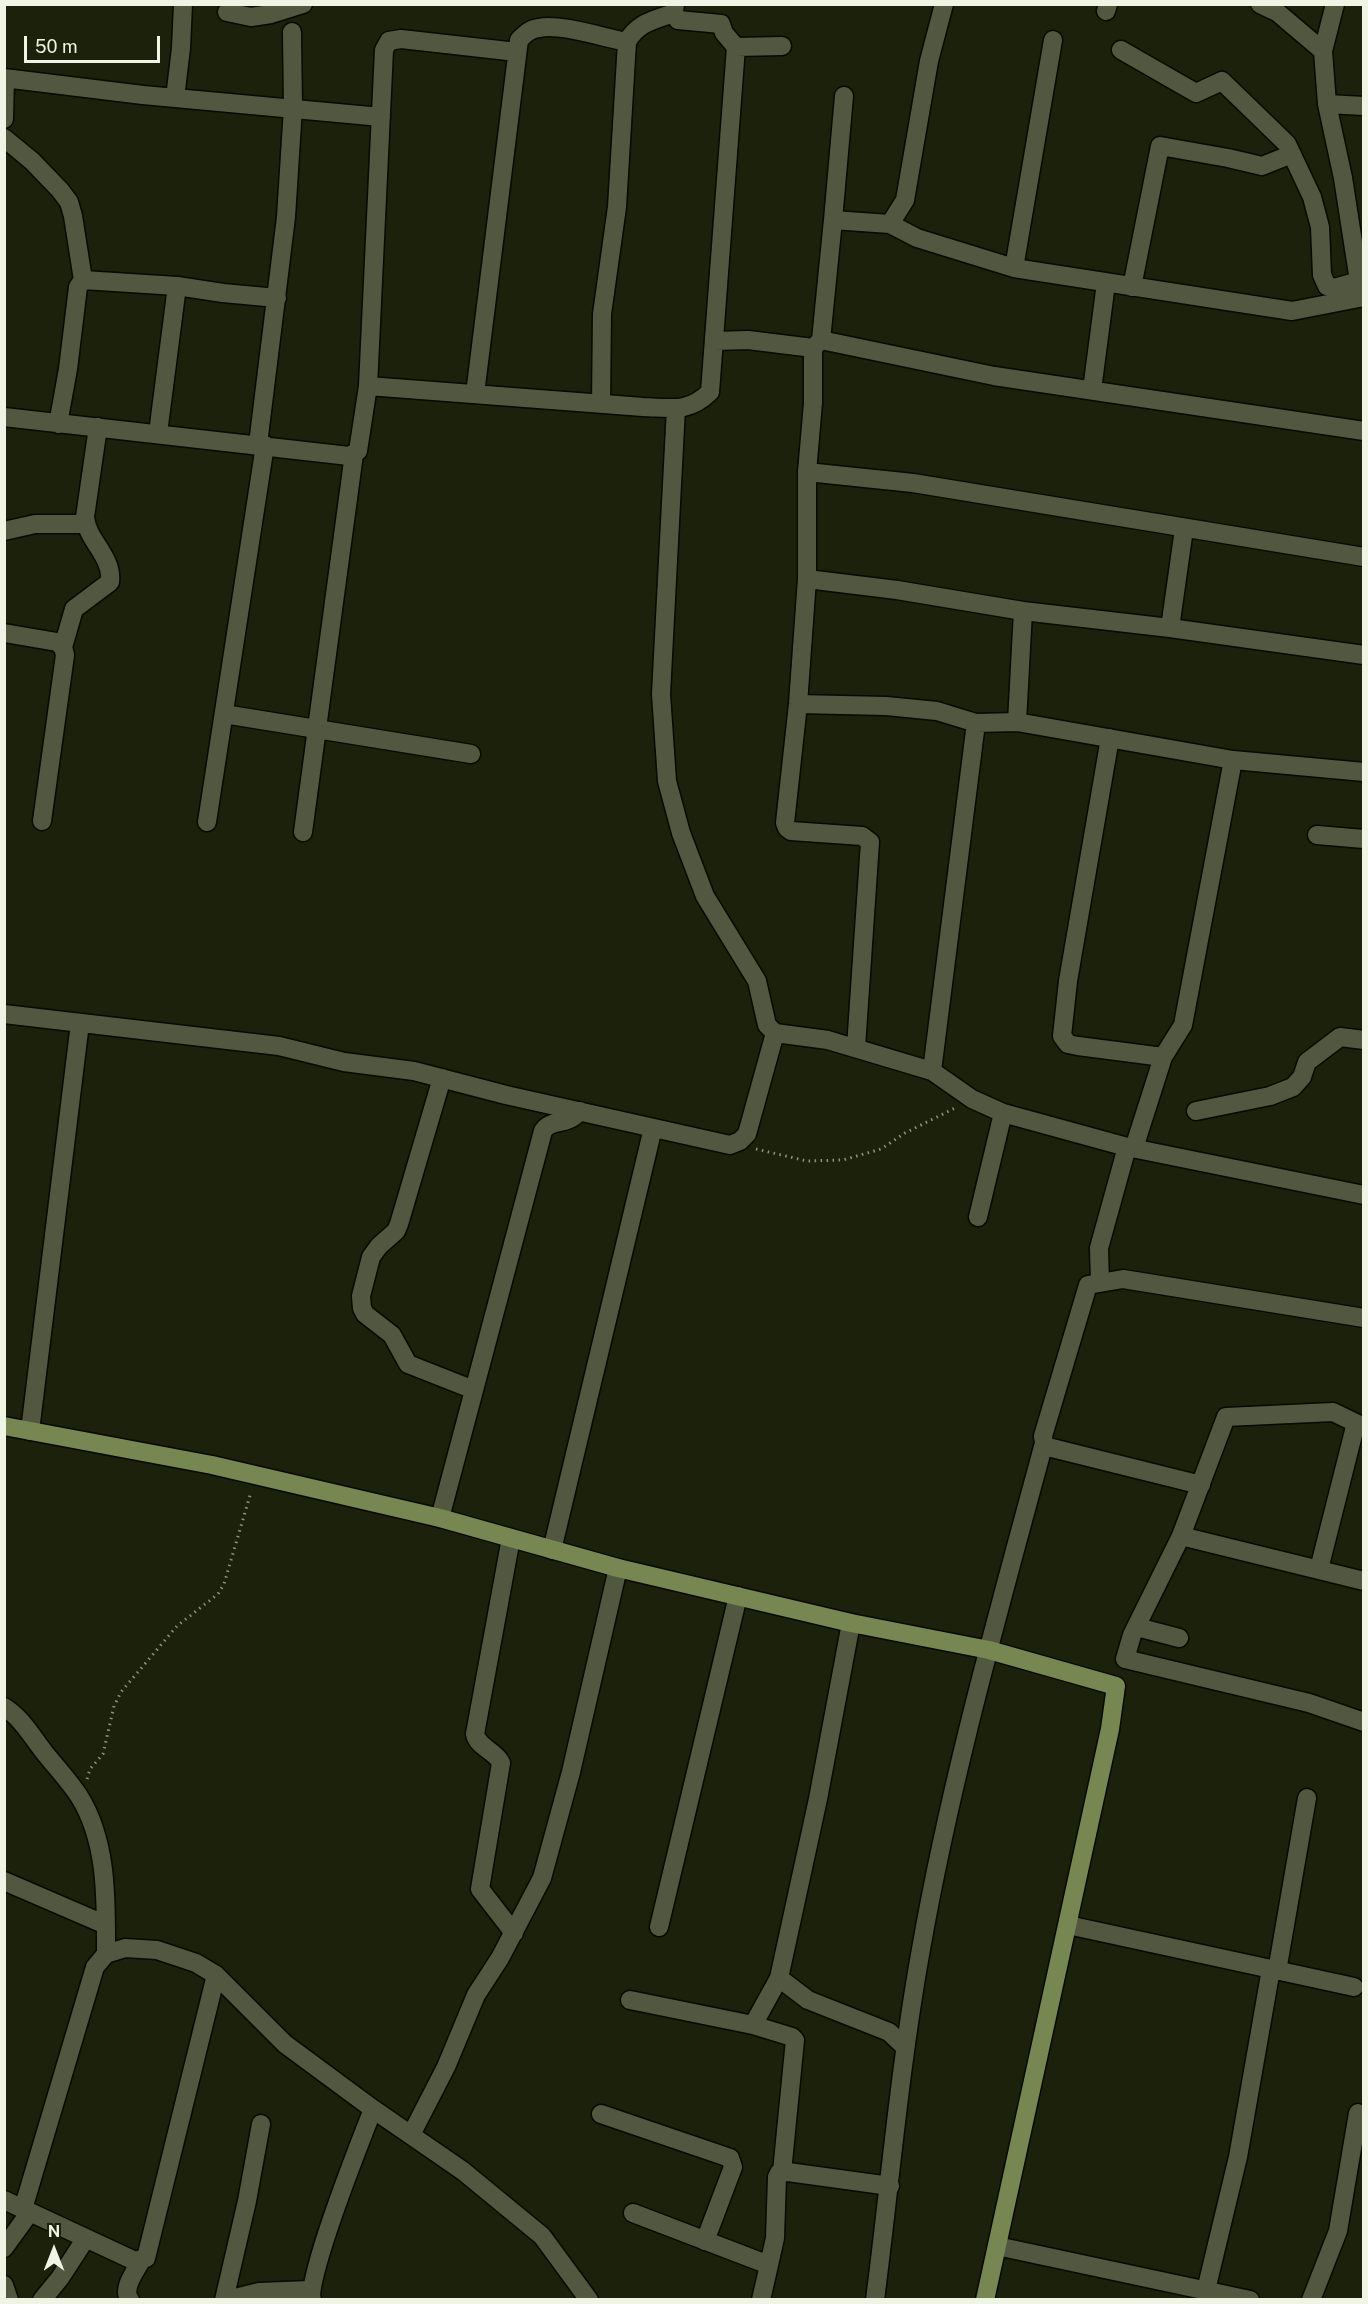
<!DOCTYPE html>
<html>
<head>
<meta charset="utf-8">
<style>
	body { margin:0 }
	#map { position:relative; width:1368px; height:2304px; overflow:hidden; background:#1b210a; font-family:"Public Sans",sans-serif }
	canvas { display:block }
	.frame { position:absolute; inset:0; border:6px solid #eff4e5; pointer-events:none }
	.north { position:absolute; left:24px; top:2220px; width:60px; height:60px; -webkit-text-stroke:4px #1b210a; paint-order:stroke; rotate:0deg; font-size:16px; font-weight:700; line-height:24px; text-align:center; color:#eff4e5 }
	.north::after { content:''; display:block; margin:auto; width:21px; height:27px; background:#eff4e5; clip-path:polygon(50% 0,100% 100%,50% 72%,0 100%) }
	.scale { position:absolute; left:24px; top:36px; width:136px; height:27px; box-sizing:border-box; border:3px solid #eff4e5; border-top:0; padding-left:8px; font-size:18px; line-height:21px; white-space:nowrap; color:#eff4e5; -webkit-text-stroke:4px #1b210a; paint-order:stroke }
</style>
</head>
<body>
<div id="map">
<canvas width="1368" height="2304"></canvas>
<div class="frame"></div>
<div class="north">N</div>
<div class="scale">50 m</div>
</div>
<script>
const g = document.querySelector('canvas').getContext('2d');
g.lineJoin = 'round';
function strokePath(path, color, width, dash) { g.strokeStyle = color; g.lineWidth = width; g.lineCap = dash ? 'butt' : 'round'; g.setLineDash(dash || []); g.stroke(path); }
const minor = new Path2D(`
	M675 4 674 13 678 20 721 24 724 33 736 47 782 46
	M944 4 929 61 905 200 890 224 917 238 1014 268 1292 311 1364 297
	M1260 4 1277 12 1323 51
	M1335 4 1323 51 1327 104 1343 178 1359 281 1364 289
	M1106 11 1108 4
	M227 12 251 17 271 14 303 4
	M1121 50 1196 93 1222 81 1287 144 1312 197 1320 227 1322 275 1327 286 1334 288 1359 281
	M4 78 143 95 381 117
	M175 98 181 48 183 4
	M1327 104 1364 106
	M4 119 5 78
	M4 138 32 161 60 190 69 202 73 216 83 280 78 287 68 369 58 424
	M833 220 844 96
	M1014 268 1053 40
	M83 280 177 286 223 293 277 298
	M1132 287 1160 146 1228 158 1262 166 1292 154
	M821 340 994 376 1364 431
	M715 341 748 340 813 348
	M368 386 643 407C672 408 688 413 710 392L736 47
	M1092 390 1106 283
	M475 394 519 40C525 34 530 29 539 28 559 23 605 38 627 42
	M601 404 602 314 617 207 627 42C637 23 654 20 674 13
	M676 408 661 694 667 781 681 833 705 896 757 981 767 1025 775 1033 828 1040 932 1071 972 1099 1003 1113 1127 1147 1364 1195
	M4 417 349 456 358 451 368 386 384 50 389 41 401 39 517 52
	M158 433 177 286
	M258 444 286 217 293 108 292 32
	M807 472 913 483 1364 557
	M4 531 35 524H86
	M807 579 897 590 1023 611 1170 628 1364 655
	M1170 628 1184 529
	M4 633 57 642 63 647 65 655 42 821
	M63 647 74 609 110 582C113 556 87 541 85 517L98 427
	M798 704 886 706 937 711 976 723 1017 722 1233 760 1364 772
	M224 714 471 754
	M1017 722 1023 611
	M1110 738 1068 981 1062 1036 1068 1044 1078 1046 1163 1057
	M207 822 265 445
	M303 832 354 454
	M1317 835 1364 839
	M4 1014 279 1046 344 1062 414 1071 506 1095 730 1145 740 1141 747 1134 775 1033
	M856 1047 870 842 862 836 791 831 787 828 785 823 798 704 807 579V472L813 403V348L821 340 833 220 890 224
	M932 1071 976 723
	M442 1078 399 1224 396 1231 379 1246 371 1257 361 1296 362 1308 365 1314 392 1335 408 1364 474 1390
	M1196 1111 1270 1096 1293 1087 1302 1077 1307 1062 1340 1037 1364 1040
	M1134 1148 1163 1057 1183 1025 1233 760
	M978 1217 1003 1113
	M1100 1283 1099 1248 1127 1147
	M1364 1427 1333 1412 1226 1417 1181 1536 1364 1581
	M30 1431 80 1023
	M1201 1485 1048 1447 1044 1443 1043 1436 1088 1285 1123 1279 1364 1318
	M440 1518 543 1131C551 1118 566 1127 580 1111
	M1181 1536 1132 1635 1125 1659 1309 1703 1364 1722
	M511 1538 475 1734C478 1748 496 1751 501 1763L480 1889 514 1933
	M552 1550 653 1128
	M1319 1569 1356 1423
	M1137 1627 1179 1638
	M4 1707C21 1717 33 1738 44 1752 56 1767 69 1781 79 1796 108 1842 106 1902 106 1954
	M4 1881 106 1925
	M1068 1925 1354 1987
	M659 1927 738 1596
	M1277 1971 1307 1798
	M779 1978 808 2000 889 2032 905 2047
	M630 2000 753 2025 792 2037 795 2040 782 2172
	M753 2025 779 1978 818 1799 851 1623
	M601 2114 730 2158 733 2167 705 2241
	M411 2135 446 2067 476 1995 500 1958 542 1878 571 1772 618 1568
	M4 2200 135 2261 146 2258 216 1975
	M23 2209 95 1967 106 1954 125 1948 157 1950 196 1963 216 1975 285 2044 373 2109 463 2171 542 2236 589 2300
	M633 2213 769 2265 761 2300
	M997 2246 1250 2300
	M4 2248 30 2212
	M769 2265 775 2238 777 2177 779 2173 788 2172 890 2186
	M4 2285 9 2300
	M1206 2290 1238 2157 1271 1969
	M42 2300 60 2278 86 2238
	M130 2300C121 2289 135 2272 141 2261
	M224 2300 247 2201 261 2124
	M227 2300 259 2292 310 2290
	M312 2300C305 2280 362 2137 373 2109
	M875 2300C890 2183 900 2065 921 1949 951 1778 999 1610 1044 1443
	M1311 2300 1338 2231 1358 2113`);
const major = new Path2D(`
	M4 1426 212 1465 440 1518 618 1568 851 1623 989 1650 1116 1686 1110 1729 985 2300`);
strokePath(minor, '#060a00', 21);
strokePath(major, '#060a00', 21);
strokePath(new Path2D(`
	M756 1149 807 1161 843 1160 881 1149 905 1133 955 1108
	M87 1779 90 1769 103 1754 114 1706 121 1692 177 1626 218 1594 224 1584 251 1492`), '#8d9380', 3, [1.5, 4.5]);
strokePath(minor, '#51583f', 18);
strokePath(major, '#778751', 18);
</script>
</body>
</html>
